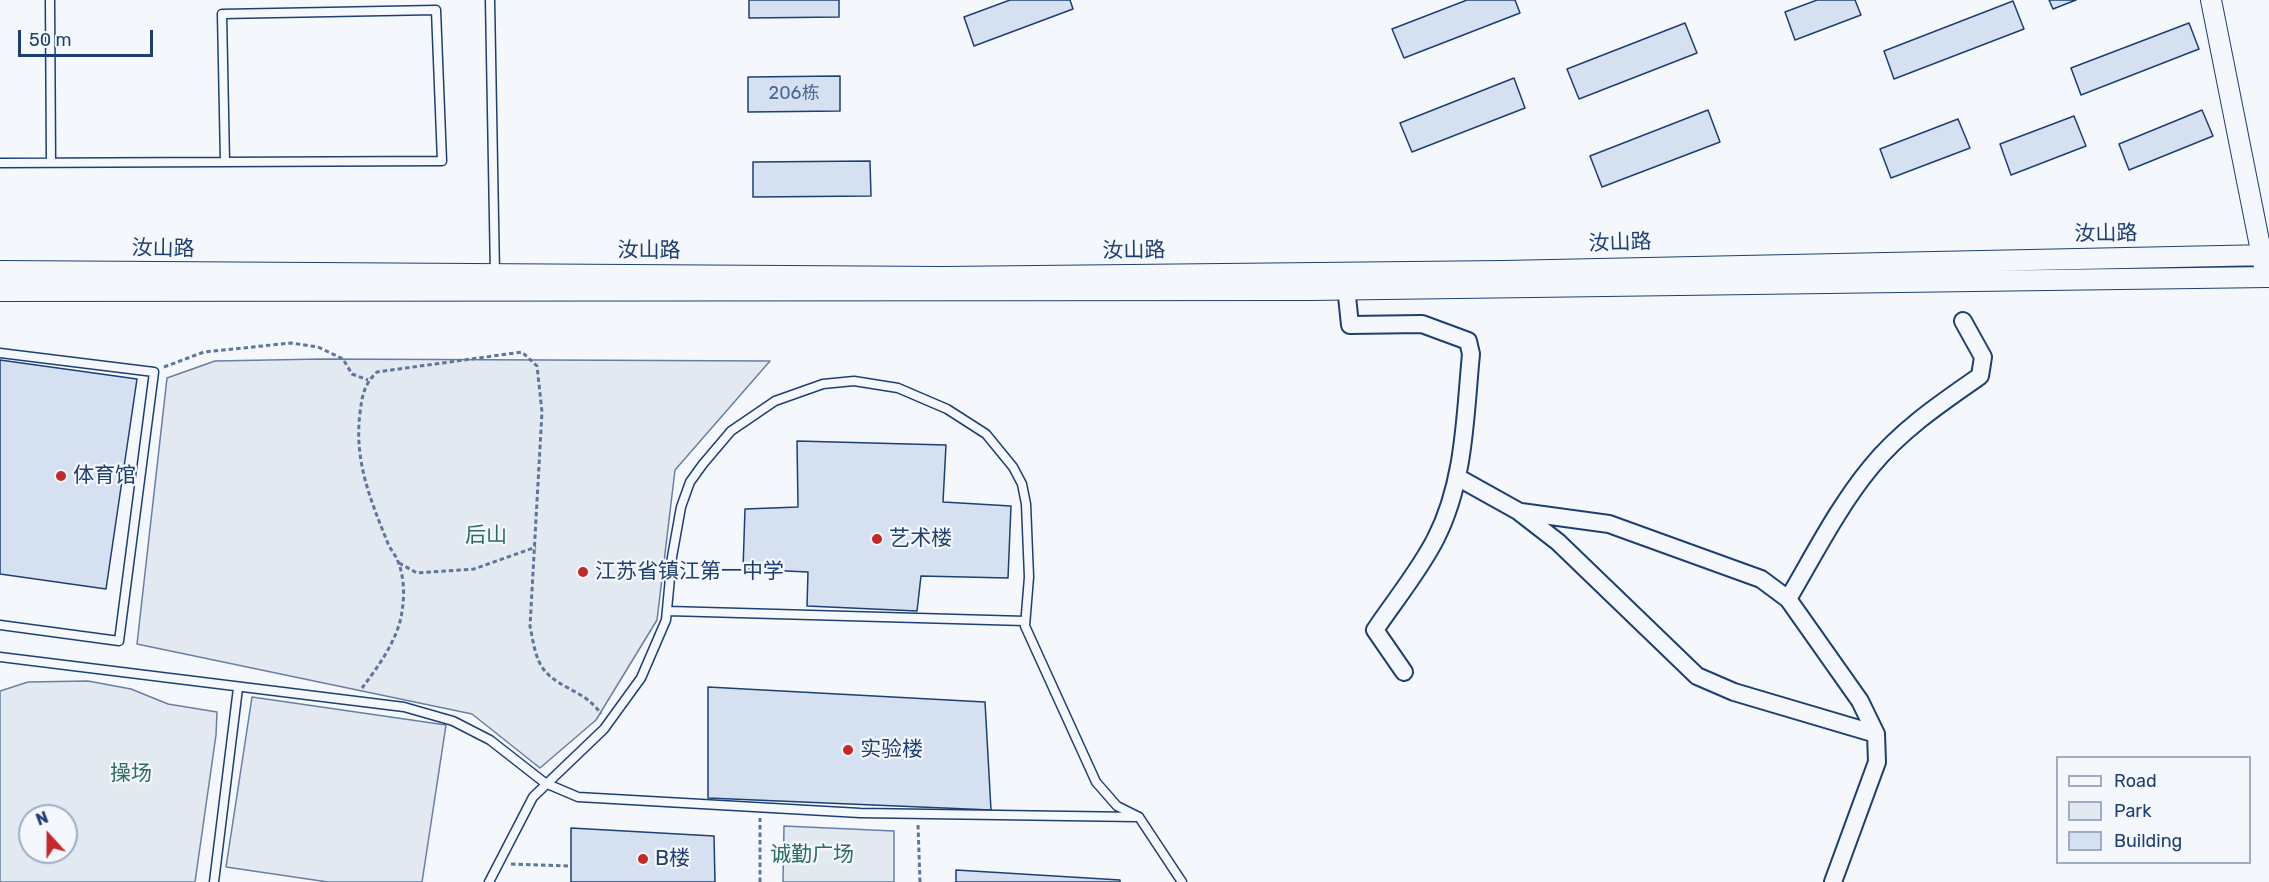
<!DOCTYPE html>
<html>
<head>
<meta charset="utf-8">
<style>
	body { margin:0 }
	#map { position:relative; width:2269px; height:882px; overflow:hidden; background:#f4f7fb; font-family:Rubik,sans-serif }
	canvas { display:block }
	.legend { position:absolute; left:2056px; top:756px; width:195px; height:108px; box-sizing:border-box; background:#f4f7fb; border:2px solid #9eadc5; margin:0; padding:8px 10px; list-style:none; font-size:18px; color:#1d3f73 }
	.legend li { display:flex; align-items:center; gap:12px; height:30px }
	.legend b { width:30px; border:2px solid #9eadc5 }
	.north { position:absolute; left:18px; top:804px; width:60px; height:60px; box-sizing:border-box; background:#f4f7fb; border:2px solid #9eadc5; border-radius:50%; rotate:339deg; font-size:16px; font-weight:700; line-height:24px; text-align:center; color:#1d3f73 }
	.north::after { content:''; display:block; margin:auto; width:21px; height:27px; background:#c62828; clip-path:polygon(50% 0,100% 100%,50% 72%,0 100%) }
	.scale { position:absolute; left:18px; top:30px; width:135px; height:27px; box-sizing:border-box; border:3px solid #1d3f73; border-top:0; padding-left:8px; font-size:18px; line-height:21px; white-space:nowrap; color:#1d3f73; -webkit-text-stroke:4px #f4f7fb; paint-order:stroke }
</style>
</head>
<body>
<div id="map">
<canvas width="2269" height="882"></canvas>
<ul class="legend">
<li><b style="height:8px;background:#f4f7fb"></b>Road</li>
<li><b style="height:16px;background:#e3e9f0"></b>Park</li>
<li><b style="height:16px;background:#d5e0f0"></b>Building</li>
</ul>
<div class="north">N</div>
<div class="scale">50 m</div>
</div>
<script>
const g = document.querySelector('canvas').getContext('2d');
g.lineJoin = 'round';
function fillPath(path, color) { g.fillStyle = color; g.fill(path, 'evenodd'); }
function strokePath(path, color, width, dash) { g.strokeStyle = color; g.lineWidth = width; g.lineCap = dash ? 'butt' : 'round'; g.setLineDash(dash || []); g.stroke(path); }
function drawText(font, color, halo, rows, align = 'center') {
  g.font = font + ' Rubik,"Noto Sans SC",sans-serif'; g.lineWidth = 4.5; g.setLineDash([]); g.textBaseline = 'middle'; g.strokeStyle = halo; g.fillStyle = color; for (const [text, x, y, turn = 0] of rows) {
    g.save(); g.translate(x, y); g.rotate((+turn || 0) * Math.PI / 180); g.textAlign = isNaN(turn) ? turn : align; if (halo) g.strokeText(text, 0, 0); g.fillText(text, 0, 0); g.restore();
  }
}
const green = new Path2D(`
	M322 359 770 361 675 470 657 620 596 720 540 768 472 714 137 644 167 378 215 361Z
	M88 681 131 689 168 704 217 712 216 735 195 882H0V691L28 682ZM30 816H66V852H30Z
	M252 697 446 725 422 882H328L226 867Z
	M784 826 894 831V882H783Z`);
fillPath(green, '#e3e9f0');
strokePath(green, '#687fa3', 1.5);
const building = new Path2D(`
	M749 0H839V17L749 18Z
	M1010 0H1070L1073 9 974 46 964 17Z
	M1467 0H1515L1520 13 1404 58 1392 29Z
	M1817 0H1855L1861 15 1795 40 1785 12Z
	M2049 0H2076L2053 9Z
	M2013 1 2024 29 1894 79 1884 51Z
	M1685 23 1697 53 1579 99 1567 69Z
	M2189 23 2199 49 2081 95 2071 68Z
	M840 76V111L748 112V77Z
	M1514 78 1525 108 1412 152 1400 123Z
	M1708 110 1720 142 1602 187 1590 156Z
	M2202 110 2213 136 2129 170 2119 144Z
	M2074 116 2086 146 2011 175 2000 144Z
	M1958 119 1970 148 1891 178 1880 149Z
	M870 161 871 196 753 197V162Z
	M0 360 137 379 106 589 0 574Z
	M797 441 946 445 943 502 1011 506 1008 578 921 576 917 611 807 606 808 572 743 569 745 509 798 507Z
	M708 687 985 702 991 810 708 798Z
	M571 828 714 836 715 882H571Z
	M956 870 1120 880V882H956Z`);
fillPath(building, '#d5e0f0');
strokePath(building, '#1d3f73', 1.5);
const service = new Path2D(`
	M50 0 51 163
	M490 0 495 274
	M0 163 442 161 436 10 222 14 225 162
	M0 353 154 372 119 641 0 625
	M668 611 1025 621
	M0 657 404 707 453 721 490 740 545 783 578 797 860 813 1136 817
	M214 882 238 688
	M489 882 533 797 604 729 641 678 666 620 672 557 681 507 690 482 703 464 731 431 775 401 823 384 854 381 898 388 947 409 986 434 1013 467 1022 484 1026 504 1029 577 1025 626 1096 782 1117 806 1139 817 1182 882`);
const minor = new Path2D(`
	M1345 277 1350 325 1422 324 1468 341 1471 354C1465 415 1465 481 1436 538 1420 570 1395 600 1375 630L1404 672
	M1457 477 1518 511 1558 542 1697 676 1734 692 1876 734 1877 762 1833 882
	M1521 512 1609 524 1761 579 1788 599
	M1876 734 1860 701 1788 599C1814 555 1838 507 1871 467 1901 430 1941 403 1980 376L1983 357 1963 321`);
const tertiary = new Path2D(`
	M2211 0 2264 266
	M0 271 943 277 1503 271 2269 255
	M0 291 1311 290 2269 277`);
strokePath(service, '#1d3f73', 11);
strokePath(minor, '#1d3f73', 20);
strokePath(tertiary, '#1d3f73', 22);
strokePath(new Path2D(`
	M164 367 204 352 291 343 318 347 343 359 352 374 368 380
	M399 563 417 573 474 569 536 547
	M362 688C378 667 399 638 402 611 405 594 404 573 396 557 393 552 389 547 387 541 370 499 354 460 360 413 362 396 364 384 377 372L522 352 537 366 542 412 530 626C533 640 535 660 545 671 560 689 586 691 601 714
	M918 825 920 882
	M511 864 568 866
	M760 882V818`), '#5e769c', 3, [4.5, 3]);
strokePath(service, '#f4f7fb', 8);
strokePath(minor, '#f4f7fb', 16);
strokePath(tertiary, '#f4f7fb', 20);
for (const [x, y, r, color] of [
	[61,476,6,"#c62828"],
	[877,539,6,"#c62828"],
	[583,572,6,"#c62828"],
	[848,750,6,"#c62828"],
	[643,859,6,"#c62828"]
]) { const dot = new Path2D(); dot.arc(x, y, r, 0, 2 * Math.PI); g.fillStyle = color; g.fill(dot); strokePath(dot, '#f4f7fb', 2); }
drawText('18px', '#4b6792', null, [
	["206栋",794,94]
]);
drawText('21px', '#1d3f73', '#f4f7fb', [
	["汝山路",2106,234,-1],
	["汝山路",1620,243,-2],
	["汝山路",163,249,1],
	["汝山路",649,251],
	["汝山路",1134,251,-1]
]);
drawText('21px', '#1d3f73', '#f4f7fb', [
	["体育馆",73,476],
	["艺术楼",889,539],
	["江苏省镇江第一中学",595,572],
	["实验楼",860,750],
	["B楼",655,859]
], 'left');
drawText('21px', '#2c6c60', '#f4f7fb', [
	["后山",486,536],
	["操场",131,774],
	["诚勤广场",812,855]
]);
</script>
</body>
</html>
